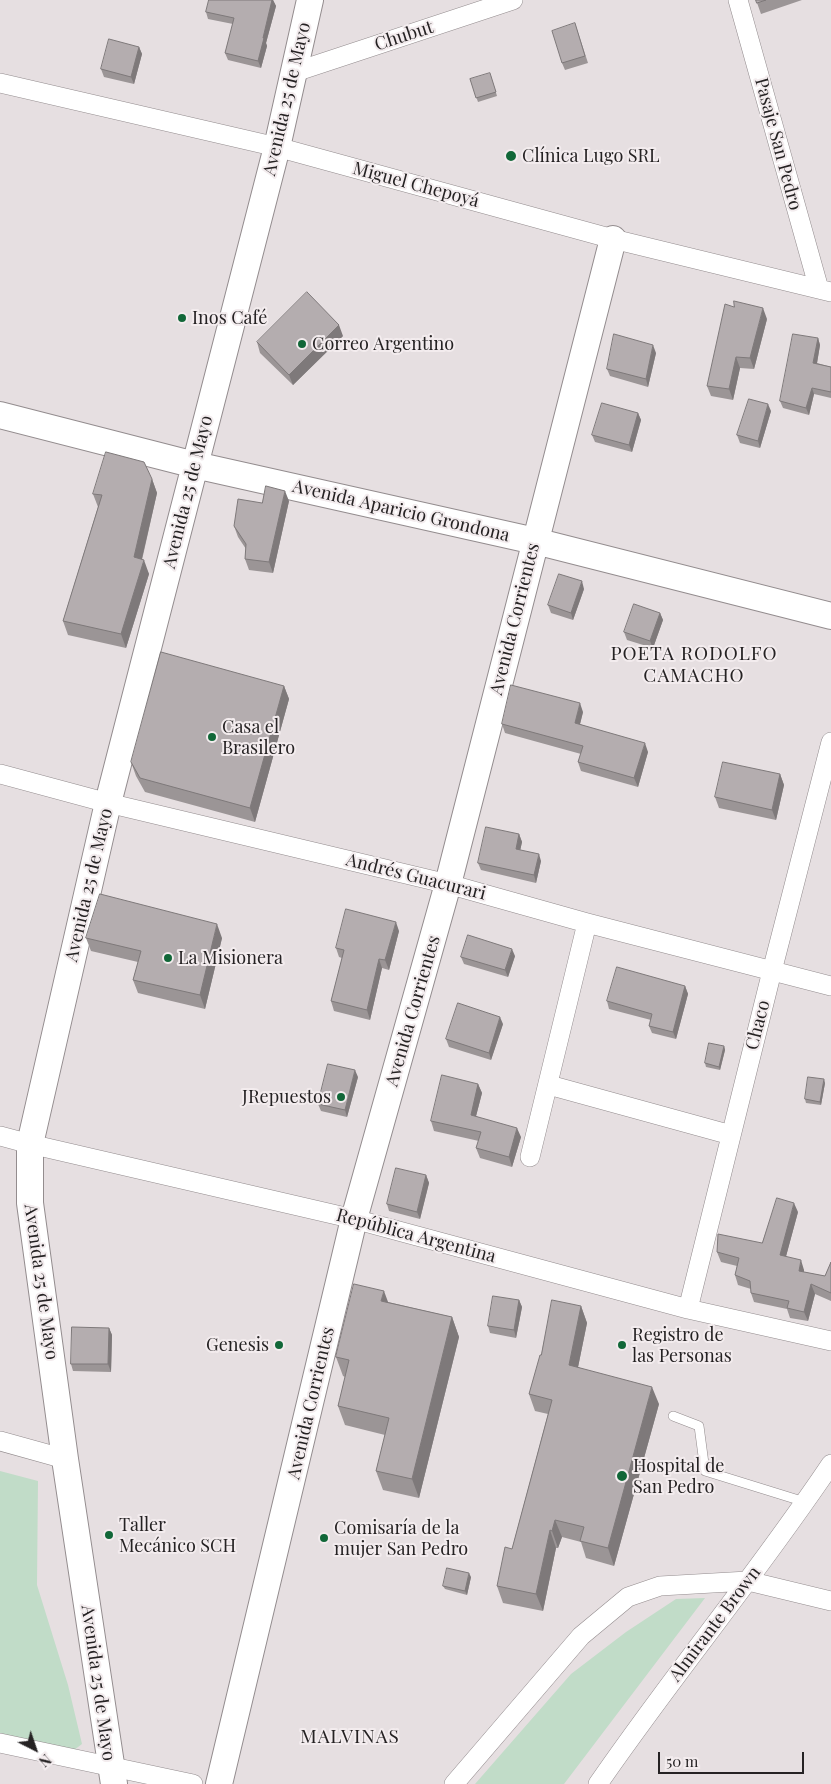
<!DOCTYPE html>
<html>
<head>
<meta charset="utf-8">
<style>
	body { margin:0 }
	#map { position:relative; width:831px; height:1784px; overflow:hidden; background:#e6dfe1; font-family:"Playfair Display",serif }
	canvas { display:block }
	.north { position:absolute; left:10px; top:1724px; width:50px; height:50px; -webkit-text-stroke:4px #f3ecee; paint-order:stroke; rotate:139deg; font-size:14px; font-weight:700; line-height:20px; text-align:center; color:#252223 }
	.north::after { content:''; display:block; margin:auto; width:18px; height:22px; background:#252223; clip-path:polygon(50% 0,100% 100%,50% 72%,0 100%) }
	.scale { position:absolute; left:658px; top:1752px; width:146px; height:22px; box-sizing:border-box; border:2px solid #252223; border-top:0; padding-left:6px; font-size:15px; line-height:18px; white-space:nowrap; color:#252223; -webkit-text-stroke:4px #f3ecee; paint-order:stroke }
</style>
</head>
<body>
<div id="map">
<canvas width="831" height="1784"></canvas>
<div class="north">N</div>
<div class="scale">50 m</div>
</div>
<script>
const g = document.querySelector('canvas').getContext('2d');
g.lineJoin = 'round';
function fillPath(path, color) { g.fillStyle = color; g.fill(path, 'evenodd'); }
function strokePath(path, color, width, dash) { g.strokeStyle = color; g.lineWidth = width; g.lineCap = dash ? 'butt' : 'round'; g.setLineDash(dash || []); g.stroke(path); }
function drawText(font, color, halo, rows, align = 'center') {
  g.font = font + ' "Playfair Display",serif'; g.lineWidth = 4; g.setLineDash([]); g.textBaseline = 'middle'; g.strokeStyle = halo; g.fillStyle = color; for (const [text, x, y, turn = 0] of rows) {
    g.save(); g.translate(x, y); g.rotate((+turn || 0) * Math.PI / 180); g.textAlign = isNaN(turn) ? turn : align; if (halo) g.strokeText(text, 0, 0); g.fillText(text, 0, 0); g.restore();
  }
}
fillPath(new Path2D(`
	M0 1471 38 1481 37 1585 68 1685 82 1744 70 1753 0 1733Z
	M705 1598 564 1784H475L571 1674 626 1632 676 1599Z`), '#c1dcc8');
const lane = new Path2D(`
	M673 1416 699 1426 705 1471 805 1502`);
const street = new Path2D(`
	M738 0 819 289
	M295 72 513 0
	M0 83 277 147 613 239 831 292
	M0 774 108 803 448 884 587 923 831 986
	M549 1085 731 1135
	M0 1136 30 1144 354 1219 688 1309 831 1341
	M530 1157 587 923
	M688 1309 772 971 831 742
	M0 1441 65 1459
	M0 1743 193 1784
	M454 1784 581 1636 628 1597 660 1586 748 1581 831 1601
	M598 1784C673 1675 758 1573 831 1464`);
const secondary = new Path2D(`
	M0 415 195 465 535 541 831 616
	M114 1784 65 1459 30 1203V1144L108 803 277 147 310 0
	M219 1784 354 1219 448 884 613 239`);
strokePath(lane, '#938c8e', 10);
strokePath(street, '#938c8e', 20);
strokePath(secondary, '#938c8e', 28);
strokePath(lane, '#fff', 9);
strokePath(street, '#fff', 19);
strokePath(secondary, '#fff', 26);
fillPath(new Path2D(`
	M209 0H273L276 6 266 43 267 46 261 68 228 60 225 53 233 24 208 19 206 12Z
	M756 0H802L761 14Z
	M575 23 588 63 565 70 562 63Z
	M139 47 142 54 134 84 104 77 101 69Z
	M491 76 497 96 478 102 470 79Z
	M767 319 754 369 740 368 733 400 711 396 707 386Z
	M343 336 293 385 260 353 257 342Z
	M818 338 820 345 817 363 831 367V398L814 394 809 415 783 408 780 401Z
	M656 353 648 387 610 376 607 369Z
	M771 411 760 448 740 443 737 435Z
	M638 413 641 420 632 452 595 442 592 435Z
	M152 479 157 493 142 560 149 574 126 648 68 635 63 621 98 507 93 494Z
	M289 501 273 573 249 570 245 559 246 549 238 537 234 526 262 503Z
	M584 589 573 620 551 613 548 605Z
	M660 613 663 620 653 648 627 640 624 632Z
	M284 686 289 699 255 822 145 792 136 776 131 762Z
	M583 712 580 724 648 752 638 787 581 771 578 762 581 754 505 733 502 724Z
	M780 774 784 785 776 820 719 808 715 797Z
	M519 834 522 842 520 850 541 861 536 883 481 870 478 863Z
	M399 931 389 970 382 968 370 1020 334 1011 331 1001 342 958 339 957 336 948Z
	M86 938H222L205 1009 138 993 133 980 138 962 91 951Z
	M515 956 508 977 464 964 461 957Z
	M685 986 688 994 676 1039 652 1033 649 1026 651 1020 609 1009 607 1001Z
	M503 1024 491 1060 449 1047 446 1039Z
	M724 1046 725 1050 720 1070 706 1067 705 1063Z
	M358 1077 347 1117 321 1111 318 1104Z
	M825 1083 821 1105 806 1103 805 1099Z
	M478 1084 482 1093 476 1116 521 1137 512 1167 480 1158 476 1148 479 1141 434 1131 431 1121Z
	M426 1175 429 1183 420 1219 389 1211 387 1204Z
	M798 1212 786 1256 804 1270V1272L825 1276 831 1262V1301L815 1294 808 1321 790 1318 787 1309 754 1302 751 1293V1289L738 1285 735 1275 737 1266 721 1262 717 1252 762 1243Z
	M519 1300 522 1307 516 1338 490 1333 488 1326Z
	M388 1302 452 1317 459 1337 419 1498 383 1490 376 1471 385 1435 345 1425 338 1406 345 1377 343 1376 336 1357Z
	M581 1306 587 1323 578 1367 659 1404 614 1566 586 1558 581 1542 562 1537 558 1548H556L543 1611 503 1603 497 1586 512 1549 548 1414 535 1411 529 1394 541 1355Z
	M109 1328 112 1335 111 1372 73 1371 71 1364Z
	M471 1577 467 1595 445 1589 443 1586Z`), '#9b9596');
fillPath(new Path2D(`
	M272 0H273L276 6 266 43 267 46 261 68 258 61 263 38Z
	M139 47 142 54 134 84 131 77Z
	M763 308 767 319 754 369 750 358Z
	M339 325 343 336 293 385 289 375Z
	M818 338 820 345 816 369 813 363Z
	M653 345 656 353 648 387 646 379Z
	M736 357 740 368 733 400 729 389Z
	M812 388 814 394 809 415 806 408Z
	M768 404 771 411 760 448 758 441Z
	M638 413 641 420 632 452 629 445Z
	M152 479 157 493 139 571 134 557Z
	M285 491 289 501 273 573 269 562Z
	M144 560 149 574 126 648 121 634Z
	M582 581 584 589 573 620 571 613Z
	M660 613 663 620 653 648 650 641Z
	M284 686 289 699 255 822 250 808Z
	M580 703 583 712 578 732 575 723Z
	M645 743 648 752 638 787 634 778Z
	M780 774 784 785 776 820 772 810Z
	M519 834 522 842 519 856 516 849Z
	M539 854 541 861 536 883 534 875Z
	M396 922 399 931 389 970 385 960Z
	M217 924 222 938 205 1009 200 995Z
	M512 949 515 956 508 977 505 970Z
	M379 959 382 968 370 1020 367 1010Z
	M685 986 688 994 676 1039 673 1032Z
	M500 1017 503 1024 491 1060 489 1053Z
	M724 1046 725 1050 720 1070 719 1067Z
	M355 1070 358 1077 347 1117 345 1110Z
	M824 1079 825 1083 821 1105 820 1102Z
	M478 1084 482 1093 474 1124 471 1115Z
	M517 1128 521 1137 512 1167 509 1157Z
	M426 1175 429 1183 420 1219 417 1212Z
	M794 1203 798 1212 784 1264 780 1255Z
	M801 1260 804 1270 803 1280 799 1271Z
	M811 1284 815 1294 808 1321 804 1312Z
	M384 1291 391 1310 381 1301Z
	M519 1300 522 1307 516 1338 514 1330Z
	M581 1306 587 1323 575 1382 569 1365Z
	M452 1317 459 1337 419 1498 412 1479Z
	M109 1328 112 1335 111 1372 108 1364Z
	M652 1387 659 1404 614 1566 608 1548Z
	M555 1520 562 1537 558 1548 552 1531Z
	M550 1530 556 1548 543 1611 536 1594Z
	M469 1573 471 1577 467 1595 465 1591Z`), '#7e797a');
const building = new Path2D(`
	M209 0H272L263 38H264L258 61 225 53 234 18 206 12Z
	M756 0H766L757 3Z
	M575 23 585 56 562 63 552 31Z
	M109 39 139 47 131 77 101 69Z
	M490 73 496 92 476 98 470 79Z
	M307 292 339 325 289 375 257 342Z
	M734 301 763 308 750 358 736 357 729 389 707 386 725 304 734 307Z
	M614 334 653 345 646 379 607 369Z
	M793 334 818 338 813 363 831 367V392L812 388 806 408 780 401Z
	M749 399 768 404 758 441 737 435Z
	M602 403 638 413 629 445 592 435Z
	M106 452 144 462 152 479 134 557 144 560 121 634 63 621 102 495 93 494Z
	M266 486 285 491 269 562 245 559 246 544 234 526 238 499 262 503Z
	M559 574 582 581 571 613 548 605Z
	M634 604 660 613 650 641 624 632Z
	M161 652 284 686 250 808 140 778 131 762Z
	M511 685 580 703 575 723 645 743 634 778 578 762 583 746 502 724Z
	M723 762 780 774 772 810 715 797Z
	M486 827 519 834 516 849 539 854 534 875 478 863Z
	M100 894 217 924 200 995 133 980 141 951 86 938Z
	M346 909 396 922 385 960 379 959 367 1010 331 1001 344 950 336 948Z
	M468 935 512 949 505 970 461 957Z
	M617 967 685 986 673 1032 649 1026 652 1014 607 1001Z
	M458 1003 500 1017 489 1053 446 1039Z
	M709 1043 724 1046 719 1067 705 1063Z
	M328 1064 355 1070 345 1110 318 1104Z
	M442 1075 478 1084 471 1115 517 1128 509 1157 476 1148 481 1132 431 1121Z
	M808 1077 824 1079 820 1102 805 1099Z
	M396 1168 426 1175 417 1212 387 1204Z
	M777 1198 794 1203 780 1255 801 1260 799 1271 825 1276 831 1262V1293L811 1284 804 1312 787 1308 789 1301 751 1293 750 1281 735 1275 739 1258 717 1252 718 1234 762 1243Z
	M354 1284 384 1291 381 1301 452 1317 412 1479 376 1471 389 1418 338 1406 349 1360 336 1357Z
	M493 1296 519 1300 514 1330 488 1326Z
	M552 1300 581 1306 569 1365 652 1387 608 1548 580 1541 584 1527 555 1520 552 1531 550 1530 536 1594 497 1586 505 1547 512 1549 552 1400 529 1394 540 1355H541Z
	M72 1327 109 1328 108 1364H71Z
	M447 1568 469 1573 465 1591 443 1586Z`);
fillPath(building, '#b4adaf');
strokePath(building, '#7e797a', 1);
for (const [x, y, r, color] of [
	[511,156,6,"#116738"],
	[182,318,5,"#116738"],
	[302,344,5,"#116738"],
	[212,737,5,"#116738"],
	[168,958,5,"#116738"],
	[341,1097,5,"#116738"],
	[279,1345,5,"#116738"],
	[622,1345,5,"#116738"],
	[622,1476,6,"#116738"],
	[109,1535,5,"#116738"],
	[324,1538,5,"#116738"]
]) { const dot = new Path2D(); dot.arc(x, y, r, 0, 2 * Math.PI); g.fillStyle = color; g.fill(dot); strokePath(dot, '#f3ecee', 2); }
drawText('18px', '#252223', '#f3ecee', [
	["Chubut",404,36,-18],
	["Avenida 25 de Mayo",287,99,-77],
	["Pasaje San Pedro",778,144,75],
	["Miguel Chepoyá",416,185,15],
	["Avenida 25 de Mayo",188,492,-76],
	["Avenida Aparicio Grondona",401,511,13],
	["Avenida Corrientes",515,619,-76],
	["Andrés Guacurari",416,877,14],
	["Avenida 25 de Mayo",89,885,-77],
	["Avenida Corrientes",413,1011,-74],
	["Chaco",758,1025,-76],
	["República Argentina",416,1236,15],
	["Avenida 25 de Mayo",41,1282,82],
	["Avenida Corrientes",311,1403,-77],
	["Almirante Brown",715,1624,-53],
	["Avenida 25 de Mayo",98,1683,82]
]);
drawText('18px', '#252223', '#f3ecee', [
	["Clínica Lugo SRL",522,156],
	["Inos Café",192,318],
	["Correo Argentino",312,344],
	["Casa el",222,727],
	["Brasilero",222,748],
	["La Misionera",178,958],
	["JRepuestos",331,1097,"right"],
	["Registro de",632,1335],
	["las Personas",632,1356],
	["Genesis",269,1345,"right"],
	["Hospital de",633,1466],
	["San Pedro",633,1487],
	["Taller",119,1525],
	["Mecánico SCH",119,1546],
	["Comisaría de la",334,1528],
	["mujer San Pedro",334,1549]
], 'left');
g.letterSpacing = '1px';
drawText('19px', '#252223', '#f3ecee', [
	["POETA RODOLFO",694,654],
	["CAMACHO",694,676],
	["MALVINAS",350,1737]
]);
g.letterSpacing = '0px';
</script>
</body>
</html>
